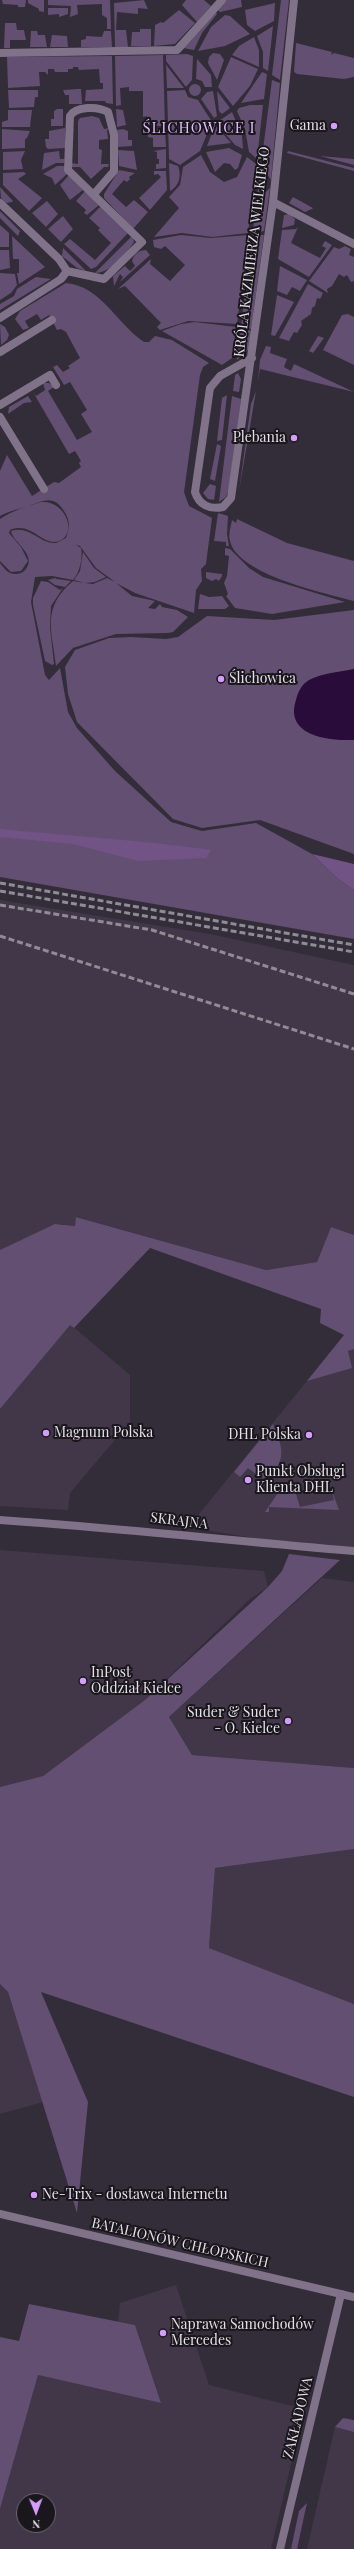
<!DOCTYPE html>
<html>
<head>
<meta charset="utf-8">
<style>
	body { margin:0 }
	#map { position:relative; width:354px; height:2549px; overflow:hidden; background:#332c39; font-family:"Playfair Display",serif }
	canvas { display:block }
	.north { position:absolute; left:16px; top:2493px; width:40px; height:40px; box-sizing:border-box; background:#19161c; border:1px solid #6a666e; border-radius:50%; rotate:179deg; font-size:11px; font-weight:700; line-height:16px; text-align:center; color:#e4dfe8 }
	.north::after { content:''; display:block; margin:auto; width:14px; height:18px; background:#d49cfb; clip-path:polygon(50% 0,100% 100%,50% 72%,0 100%) }
</style>
</head>
<body>
<div id="map">
<canvas width="354" height="2549"></canvas>
<div class="north">N</div>
</div>
<script>
const g = document.querySelector('canvas').getContext('2d');
g.lineJoin = 'round';
function fillPath(path, color) { g.fillStyle = color; g.fill(path, 'evenodd'); }
function strokePath(path, color, width, dash) { g.strokeStyle = color; g.lineWidth = width; g.lineCap = dash ? 'butt' : 'round'; g.setLineDash(dash || []); g.stroke(path); }
function drawText(font, color, halo, rows, align = 'center') {
  g.font = font + ' "Playfair Display",serif'; g.lineWidth = 4; g.setLineDash([]); g.textBaseline = 'middle'; g.strokeStyle = halo; g.fillStyle = color; for (const [text, x, y, turn = 0] of rows) {
    g.save(); g.translate(x, y); g.rotate((+turn || 0) * Math.PI / 180); g.textAlign = isNaN(turn) ? turn : align; if (halo) g.strokeText(text, 0, 0); g.fillText(text, 0, 0); g.restore();
  }
}
fillPath(new Path2D(`
	M0 900 210 934 354 965V1235L331 1227 317 1262 266 1270 77 1217 75 1226 59 1224 0 1252Z
	M70 1324 130 1375V1422L70 1493 68 1510 0 1506V1409Z
	M344 1335 354 1336V1551L254 1538 211 1531 191 1524Z
	M0 1550 264 1571 268 1587 250 1599 145 1700 43 1776 0 1787Z
	M322 1578 354 1582V1768L192 1755 169 1717Z
	M354 1849V2004L209 1948 215 1868Z
	M0 1984 8 1992 43 2102 0 2114Z
	M176 2285 209 2385 304 2409 271 2549H0V2509L38 2375 161 2403 135 2325 118 2322 120 2303ZM24 2501H48V2525H24Z
	M335 2427 354 2432V2549H307Z`), '#413749');
fillPath(new Path2D(`
	M2 0H26L25 7H18V5L3 4Z
	M28 0H44V12L39 11V9L28 3Z
	M48 0H110L111 29H107V18L102 15V4L77 5 78 14 70 17 71 6 48 5Z
	M144 0 148 9 138 8V14L117 12 116 30H126L128 47H115L114 3Z
	M186 0H204L211 6 197 22 182 5Z
	M226 0H241L242 7 220 12 217 9Z
	M281 0H289L280 80 272 75Z
	M275 3 274 21 255 31 247 25 245 10Z
	M48 8H68V14L59 17V14L48 15Z
	M179 10 195 23 175 44 154 46 155 25 161 22 163 23Z
	M216 12 217 14 202 33 194 50 183 48Z
	M225 15 230 16 250 34 225 46 198 51 211 27Z
	M5 23H16L17 30H24L26 40H10V48H4Z
	M273 26 268 71 263 68V52L257 36Z
	M140 29H151V46H131L132 32H140Z
	M31 31H37L38 35H45L47 47H30Z
	M104 31H111L112 47H81V40L86 39V36L102 37Z
	M52 35 67 36 68 47H50Z
	M254 37 259 50V67L232 55 239 46Z
	M296 43 332 52 331 55 334 53 354 58V77L344 79 297 74 294 72Z
	M213 53 220 54 224 60 217 80 208 63 209 57Z
	M187 54 193 56 192 80 186 87 166 61V55Z
	M163 55 165 126H148L147 116 143 117V91H129V87L120 88 121 105 116 106 115 56Z
	M112 56 113 104 106 103 105 101H85L86 90 103 89V83H100L99 69 79 70 78 67H73V69H68V72H55L54 69H48V75L45 72H39L40 86 8 88 7 57Z
	M231 57 258 69 250 86 233 106 218 87Z
	M197 59 211 75 212 87H205L202 81 196 79Z
	M166 64 167 66 184 88H167Z
	M262 72 267 74 264 99 241 103Z
	M272 80 280 83 271 180 261 165Z
	M189 90a6 6 0 1 1 12 0a6 6 0 1 1-12 0Z
	M78 89H81L82 104H69V95H65L63 90Z
	M8 90H38V97H35L34 107 9 108Z
	M185 90 188 97 198 100 212 122 200 151 180 165 169 159 167 91Z
	M213 91 217 116 214 118 201 99 207 92Z
	M217 91 230 108 222 114 219 111Z
	M250 105H263L257 159 249 152 245 129 237 111 239 108Z
	M57 109H63V126H51V119H54V111Z
	M116 109 123 110 126 125 117 127Z
	M8 110H32L30 127H2V122L8 120Z
	M232 112 242 136 243 149 235 145 216 123Z
	M92 116 99 118 104 129 110 128 107 130 108 139 99 140V149L102 150 101 164H109L108 167H104L91 179 80 167H72L71 163 78 164V121L80 118Z
	M215 125 216 126 231 143 207 146Z
	M65 128V148L48 149 46 147 45 139H49V131Z
	M2 129 30 131 27 138 25 139V148L2 149Z
	M123 129 128 131V140H132V146L117 147V130Z
	M147 129H165L166 147H153V138L148 137Z
	M229 148 242 155 238 168 235 170 230 164 224 163 215 172 206 152Z
	M166 149V168L156 169V164H159V159H157V152L153 151Z
	M118 150 134 151 137 170 119 166Z
	M25 151 21 160 23 169 3 170V152Z
	M59 151 60 159H65L64 163H56L42 170 44 153Z
	M288 151 354 168V171L287 153Z
	M201 155 210 172 224 182 237 177 247 157 256 164 248 233 212 237 182 233 154 237 179 208 169 197 180 185 183 167Z
	M320 156 354 159V165Z
	M169 163 178 166C182 176 179 186 170 191Z
	M57 166H65L67 174 55 185 52 178 43 174Z
	M119 170 135 173 129 177 130 179 127 182 124 180 112 194 126 207 134 200 148 212 133 229 104 198V194Z
	M261 170 266 180 265 189 257 196Z
	M154 171H166L167 190 150 210 139 198 161 177 158 174 154 175Z
	M24 172 26 174 18 179 42 198 29 211 3 185V173Z
	M69 175 83 190 70 200 60 185Z
	M0 187 13 201 12 202 6 203 1 198Z
	M270 188 264 231 253 233 256 201Z
	M85 191 99 205 87 215 84 213 86 210 76 201Z
	M293 197 313 208 312 209 305 212 289 203Z
	M47 201 58 214 46 227 32 213Z
	M101 206 128 233 96 267 91 269 64 244 70 239 95 260 111 243 98 230 100 228 89 218Z
	M0 211 20 231 18 236 0 218Z
	M289 214 295 219 294 225 282 228 284 215Z
	M63 216 73 229 61 242 48 229Z
	M0 225 9 233V247H0Z
	M298 227 291 243 320 258 326 248 322 246 325 241 332 245 309 277 278 259 282 230 296 229Z
	M181 235 211 238 248 235 237 324 188 321 160 330 157 327 161 323 125 286 118 289 151 259 150 264 170 281 185 265 165 246 161 249 154 247 153 240Z
	M252 235H264L251 329 241 326Z
	M12 236 45 267 19 284 17 273H19V259H13Z
	M132 236 134 242C126 255 110 273 95 273Z
	M345 246 351 249 349 255 354 257V281L351 282 347 275 344 277 339 274 332 286 327 289 328 293 309 281 334 247 339 249Z
	M63 248 86 271 77 268 62 256Z
	M0 250H9L10 268 0 270Z
	M146 250 150 255 120 282 123 277 120 274 114 286 113 276 125 266 130 271 135 266 132 261C134 254 139 250 146 250Z
	M280 266 307 280 300 291 292 287 287 295 277 291Z
	M0 273 15 274 17 285 11 293 0 300Z
	M36 277 51 279 0 310V304L14 296 17 289Z
	M66 283C101 286 118 325 144 342H149L155 336 172 340 209 363 203 367 200 375 184 492 189 506 212 518 206 564 201 569 202 581 196 590 194 613 135 593 116 583 132 596 155 601 148 608 155 609 160 604 162 607 177 610 188 617 173 632 168 633 116 634 73 648 56 666C52 630 41 608 73 581L85 583 74 580 80 571 83 552 94 568 106 577 95 582 85 583 93 584 107 578 115 582 96 568 80 546 76 545 81 548C83 558 80 572 73 580L52 576 35 577 31 602 45 675 49 680 60 668 68 712 77 728 115 771 171 822 202 831 256 823 312 854 337 878 354 890V939L0 877V563C4 568 8 574 15 574 19 574 23 573 26 569 37 554 13 543 11 531 30 525 39 544 56 543L66 538C70 527 70 520 64 511 53 493 41 502 26 507 16 510 9 511 0 516V471L7 455 32 496 54 482 59 483 81 467 79 463 81 461 75 451 69 454 33 392 36 396 45 390 43 383H49L54 387 48 391 77 440 92 432 81 414 87 410 70 382 64 385 53 367 57 365 63 372 70 368 68 366 80 358 66 332 61 329 57 330 49 315 41 320 37 314 25 321 29 328 23 330 15 319 20 311Z
	M308 284 323 293 320 299 317 298 315 306 312 308 311 314 301 321 302 325 297 333 294 332 289 341 279 338Z
	M277 295 294 302 275 336 271 335Z
	M348 314 354 317V365L323 350 342 315Z
	M195 322 236 327 232 358 222 365 162 331 181 324Z
	M0 324 5 327 9 335 7 340 1 345Z
	M241 327 251 331 249 349 237 360Z
	M318 336 324 338 313 353 309 351Z
	M266 346 271 347 270 353 287 359 284 367 291 371 294 364 354 392 260 369 258 382 260 360Z
	M238 373 241 379 239 392 233 391 235 375Z
	M256 391 239 491 251 404Z
	M227 395 222 440 217 441 222 398Z
	M28 396 32 402 24 403 8 414 9 407Z
	M232 396 241 399 229 488 226 497 219 502Z
	M217 444 221 446 215 481 210 479Z
	M210 484 216 486 214 500 208 499 203 493Z
	M41 502C66 500 78 534 59 541 42 547 32 521 10 530L9 533 21 547 28 561 21 571 11 572 0 561V519C13 510 27 507 41 502Z
	M218 513 228 516 227 534 229 546H226V542L214 541Z
	M237 519 287 543 354 561V601C325 593 238 575 230 541 228 534 231 526 232 520L236 523Z
	M225 548 230 549 249 568 263 577 345 602 272 614 235 608 226 596 228 594 224 583 227 576 229 556 225 555Z
	M206 572 222 574V576L219 581 216 579 212 581 206 578Z
	M55 578 57 579 71 581 65 587 55 585 48 580Z
	M41 581 48 582 60 590 63 588 51 606 50 627 54 664 52 665 45 661 33 605V598Z
	M200 594 209 597 222 596 229 606 225 609H198Z
	M354 610V854L260 820 202 828 173 819 77 722 68 694 65 667 75 650 109 638 131 637 166 639 178 637 207 616 274 620Z
	M76 1217 266 1270 317 1262 331 1227 354 1235V1349L348 1351 352 1368 307 1381 344 1335 320 1323 321 1309 150 1248 74 1328 70 1325 0 1409V1250L55 1224 75 1226Z
	M273 1424C283 1449 287 1458 268 1479L260 1477 248 1468 240 1477 234 1472Z
	M288 1487 295 1491 300 1507 334 1500 331 1488 339 1510 269 1507V1512H265L280 1490Z
	M289 1554 340 1560 169 1717 192 1755 354 1768V1849L215 1868 209 1948 354 2004V2097L41 1992 88 2102 77 2213 8 1992 0 1984V1787L43 1776 145 1700 268 1587 282 1571Z
	M29 2304 135 2325 161 2403 38 2375 0 2509V2337L19 2341Z
	M343 2418 354 2420V2432L335 2427Z
	M307 2503 297 2549H291L299 2511Z`), '#634f71');
fillPath(new Path2D(`
	M0 829C70 836 141 840 211 850L206 858 138 861 73 844 0 837Z
	M312 854 354 864V890L337 878Z`), '#715386');
fillPath(new Path2D(`
	M354 669V740C329 741 284 736 296 700 298 692 301 685 309 680 322 673 340 672 354 669Z`), '#290c39');
strokePath(new Path2D(`
	M0 53 177 50 222 0
	M273 202 354 244
	M0 203 59 259 67 271
	M67 271 104 279 142 242 68 170 70 116C76 106 98 106 108 112L114 135V171L94 194
	M0 318 61 279 67 271
	M0 352 52 320
	M252 358 220 376 210 388 195 492C199 505 210 510 223 507L231 498 273 202 294 0
	M0 405 50 375 56 385
	M0 417 44 489
	M0 1520C118 1528 236 1541 354 1551
	M280 2549 341 2294`), '#7f7289', 8);
strokePath(new Path2D(`
	M0 2214 354 2297`), '#7f7289', 8);
strokePath(new Path2D(`
	M0 883 354 945
	M0 891 354 952
	M0 905 152 930 354 994
	M0 936 354 1049`), '#918b96', 3, [6, 3]);
for (const [x, y, r, color] of [
	[334,126,4,"#d49cfb"],
	[294,438,4,"#d49cfb"],
	[221,679,4,"#d49cfb"],
	[46,1433,4,"#d49cfb"],
	[309,1435,4,"#d49cfb"],
	[248,1480,4,"#d49cfb"],
	[83,1681,4,"#d49cfb"],
	[288,1721,4,"#d49cfb"],
	[34,2195,4,"#d49cfb"],
	[163,2333,4,"#d49cfb"]
]) { const dot = new Path2D(); dot.arc(x, y, r, 0, 2 * Math.PI); g.fillStyle = color; g.fill(dot); strokePath(dot, '#19161c', 1.5); }
drawText('14px', '#e4dfe8', '#19161c', [
	["Gama",326,126,"right"],
	["Plebania",286,438,"right"],
	["Ślichowica",229,679],
	["Magnum Polska",54,1433],
	["DHL Polska",301,1435,"right"],
	["Punkt Obsługi",256,1472],
	["Klienta DHL",256,1488],
	["InPost",91,1673],
	["Oddział Kielce",91,1689],
	["Suder & Suder",280,1713,"right"],
	["- O. Kielce",280,1729,"right"],
	["Ne-Trix - dostawca Internetu",42,2195],
	["Naprawa Samochodów",171,2325],
	["Mercedes",171,2341]
], 'left');
drawText('14px', '#e4dfe8', '#19161c', [
	["KRÓLA KAZIMIERZA WIELKIEGO",252,252,-83],
	["SKRAJNA",179,1521,7],
	["BATALIONÓW CHŁOPSKICH",180,2243,13],
	["ZAKŁADOWA",298,2418,-76]
]);
g.letterSpacing = '1px';
drawText('15px', '#e0bafd', '#19161c', [
	["ŚLICHOWICE I",199,128]
]);
g.letterSpacing = '0px';
</script>
</body>
</html>
